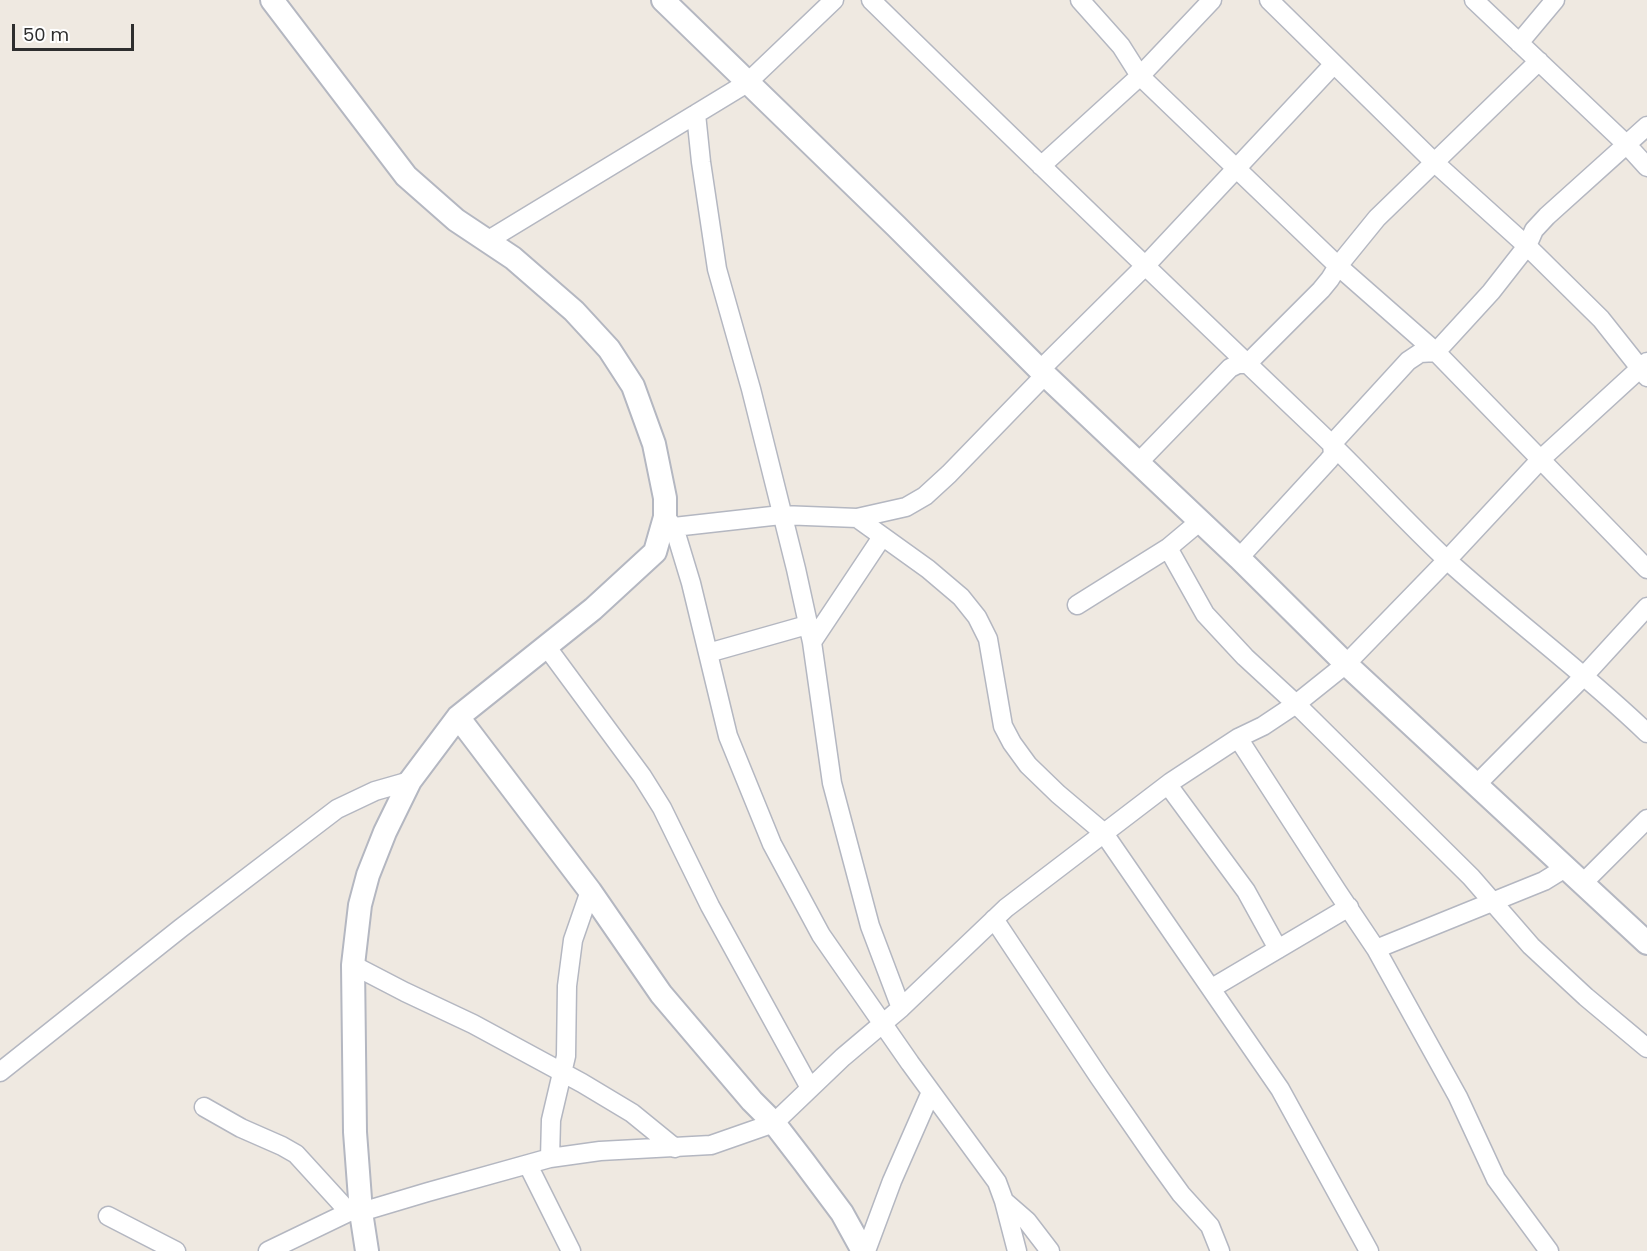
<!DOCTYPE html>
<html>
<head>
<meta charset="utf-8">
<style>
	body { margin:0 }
	#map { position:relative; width:1647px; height:1251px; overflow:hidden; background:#efe9e1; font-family:Poppins,sans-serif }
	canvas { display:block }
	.scale { position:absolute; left:12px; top:24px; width:122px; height:27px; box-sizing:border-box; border:3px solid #2e2e2e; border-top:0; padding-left:8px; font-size:18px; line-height:21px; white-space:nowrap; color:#2e2e2e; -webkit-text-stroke:4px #fff; paint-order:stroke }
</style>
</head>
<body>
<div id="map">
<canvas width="1647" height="1251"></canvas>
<div class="scale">50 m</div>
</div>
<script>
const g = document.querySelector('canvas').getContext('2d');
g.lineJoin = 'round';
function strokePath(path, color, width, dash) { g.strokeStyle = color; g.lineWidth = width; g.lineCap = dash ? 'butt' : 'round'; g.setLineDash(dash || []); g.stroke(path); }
const minor = new Path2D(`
	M871 0C1019 145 1169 289 1319 432 1363 474 1404 520 1448 561 1513 620 1584 672 1647 733
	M1080 0 1121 46 1140 76 1338 266 1436 352 1647 569
	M1269 0 1434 162 1527 246 1601 319 1647 377
	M1474 0 1627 145 1647 167
	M1519 43 1555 0
	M696 114 701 162 717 269 751 389 796 569 812 642 832 783 870 926 901 1008
	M1041 166 1140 76 1212 0
	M487 241 747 83 834 0
	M1040 370 1146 265 1334 64
	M1137 464 1230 368 1238 364H1247L1321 290 1330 279 1338 266 1377 218 1539 61
	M665 517 674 527 691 583 728 736 772 844 821 935 910 1063 997 1182 1004 1201 1017 1251
	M857 518 928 569 961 597 977 617 988 639 1003 726 1012 743 1028 765 1058 794 1103 832 1280 1089 1369 1251
	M1199 522 1168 548 1205 614 1245 657 1296 704 1471 877 1531 946 1586 997 1647 1048
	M674 527 781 515 857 518 906 507 925 496 949 474 1045 375
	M1239 558 1328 461 1333 455 1332 444 1408 361 1420 353 1436 352 1491 292 1527 246 1534 230 1547 216 1647 126
	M1077 605 1168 548
	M812 642 882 537
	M546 646 642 776 662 808 710 906 810 1088
	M708 653 807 625
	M1238 738 1337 891 1376 949 1458 1097 1496 1179 1549 1251
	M1168 785 1246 891 1278 949
	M1476 785 1583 677 1647 607
	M1583 883 1647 819
	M994 919 1099 1077 1155 1158 1181 1194 1210 1226 1220 1251
	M1376 949 1544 881 1565 868
	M353 965 405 992 473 1024 582 1083 632 1113 675 1148
	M1212 988 1349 907
	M0 1072 181 928 337 809 375 791 410 781
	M204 1107 241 1128 282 1146 296 1154 349 1212
	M550 1158 551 1120 566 1056 567 986 573 940 590 891
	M528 1165 571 1251
	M1004 1201 1027 1221 1050 1251
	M108 1216 176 1251
	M268 1251 349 1212H361L428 1192 550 1158 600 1151 711 1145 774 1123 843 1057 901 1008 1006 908 1171 782 1238 738 1263 726 1296 704 1346 664 1447 560 1541 459 1647 362
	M866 1251 892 1181 931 1092`);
const tertiary = new Path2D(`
	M272 0 406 176 456 220 513 258 574 311 609 349 633 386 654 444 665 498V517L655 552 593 609 458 717 410 781 385 832 368 875 360 905 353 965 355 1132 361 1212 367 1251
	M663 0 896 226 1040 370 1239 558 1346 664 1647 943
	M458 717 590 891 661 994 752 1101 774 1123 804 1162 842 1213 863 1251`);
strokePath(minor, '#b4b7c1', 21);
strokePath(tertiary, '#b4b7c1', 26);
strokePath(minor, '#fff', 18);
strokePath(tertiary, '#fff', 22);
</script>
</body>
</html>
